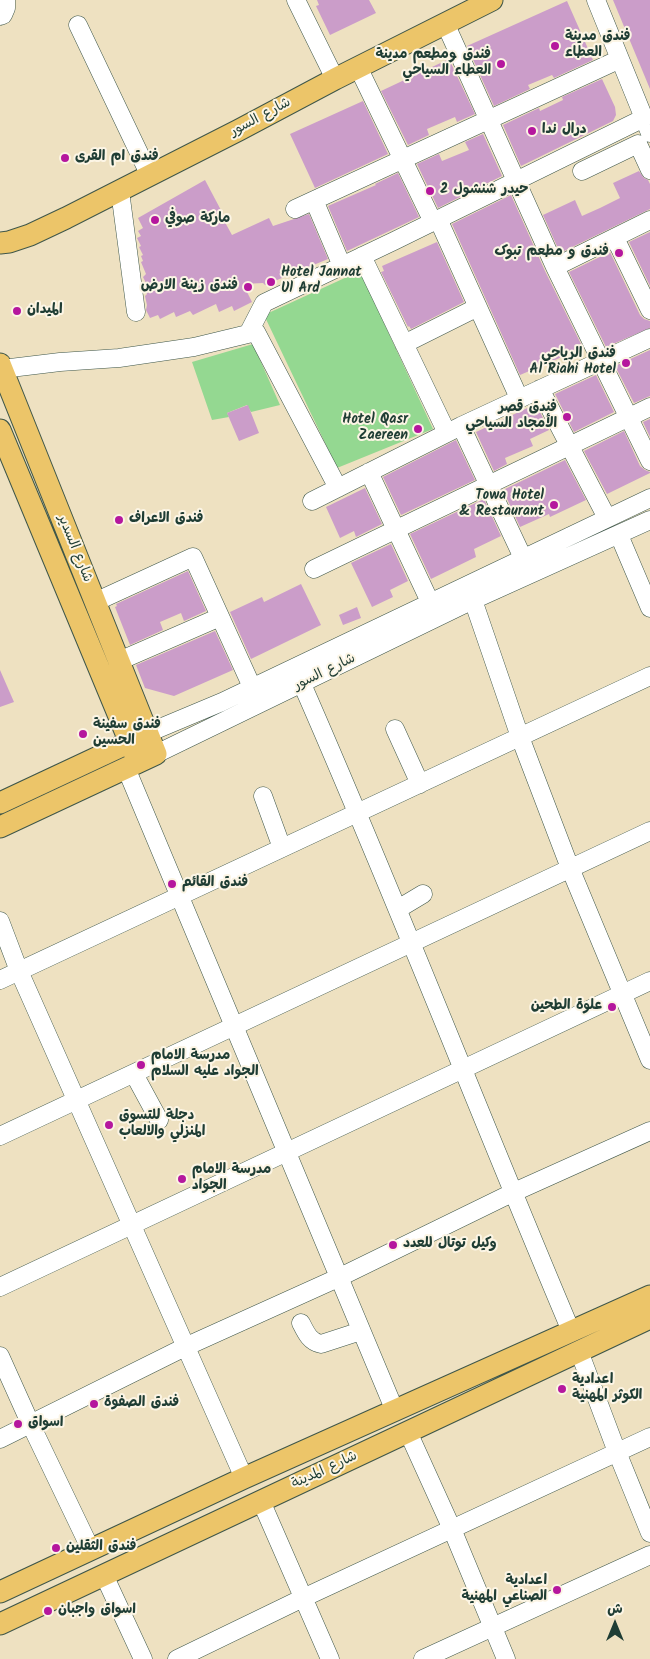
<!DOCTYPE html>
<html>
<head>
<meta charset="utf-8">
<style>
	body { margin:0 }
	#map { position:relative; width:650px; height:1659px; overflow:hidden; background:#eee1c1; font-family:Kalam,"Playpen Sans Arabic",sans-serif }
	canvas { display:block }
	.north { position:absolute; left:590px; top:1599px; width:50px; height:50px; -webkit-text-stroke:4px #fcf5e5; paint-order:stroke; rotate:0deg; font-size:14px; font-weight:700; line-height:20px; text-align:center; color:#1f3d34 }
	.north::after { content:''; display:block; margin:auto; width:18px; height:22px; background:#1f3d34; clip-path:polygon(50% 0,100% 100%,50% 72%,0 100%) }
</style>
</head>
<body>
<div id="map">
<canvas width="650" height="1659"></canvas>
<div class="north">ش</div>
</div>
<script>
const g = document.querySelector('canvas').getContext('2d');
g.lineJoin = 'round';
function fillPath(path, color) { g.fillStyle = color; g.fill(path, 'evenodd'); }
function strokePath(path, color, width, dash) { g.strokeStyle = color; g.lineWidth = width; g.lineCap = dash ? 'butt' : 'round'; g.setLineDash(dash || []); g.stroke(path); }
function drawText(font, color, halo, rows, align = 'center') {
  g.font = font + ' Kalam,"Playpen Sans Arabic",sans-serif'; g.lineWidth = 4; g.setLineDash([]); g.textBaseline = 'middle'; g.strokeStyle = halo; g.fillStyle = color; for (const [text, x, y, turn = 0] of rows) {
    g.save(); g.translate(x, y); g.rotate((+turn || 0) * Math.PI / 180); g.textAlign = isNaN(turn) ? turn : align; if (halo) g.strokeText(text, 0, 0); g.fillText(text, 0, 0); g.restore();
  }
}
fillPath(new Path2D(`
	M360 271 433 429 337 468 264 315Z
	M253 344 280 405 251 412 247 405 227 413 229 417 212 420 192 362Z`), '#94d891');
fillPath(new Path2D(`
	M317 0H369L376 13 330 35 316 6 319 5Z
	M613 0H650V89Z
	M567 1 593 60 554 78 552 75 528 85 530 89 494 106 467 46Z
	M449 59 475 114 457 122 455 117 427 129 429 135 408 145 381 91Z
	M602 79 615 107 616 115 613 121 521 166 503 125 539 108 540 111 563 100 562 97Z
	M363 101 388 154 315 188 290 134Z
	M483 134 502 176 438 208 417 164 439 154 442 161 469 150 465 142Z
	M639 171 644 178 648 180 650 184V209L560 253 543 215 575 200 582 216 600 208 620 198 613 183Z
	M398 173 419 217 347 251 328 206 376 185 375 184Z
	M205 180 223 214 221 215 232 235 269 218 273 226 309 214 328 259 265 285 263 283 243 284 252 302 234 311 232 306 219 312 216 304 193 315 190 311 176 317 174 312 160 319 158 315 150 318 146 310 147 305 145 296 147 294 143 285 146 283 143 277 146 274 141 262 143 261 141 256 143 255 139 247 141 246 137 238 141 236 138 231 143 228 138 218Z
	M511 195 545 271 583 348 520 375 452 224Z
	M650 232V286L629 242Z
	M437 242 464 302 411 329 409 326 408 327 381 272 384 271 382 266Z
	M610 252 640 315 644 319 650 321V328L606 347 569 272Z
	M650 350V396L634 403 615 366Z
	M596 375 614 412 574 432 555 394Z
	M536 404 549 430 530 439 533 446 505 458 507 464 494 471 476 432Z
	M248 405 259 433 239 441 227 413Z
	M650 419V437L643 422Z
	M624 431 640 466 645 470 650 472V473L607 494 584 451Z
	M456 440 475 480 401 515 383 477Z
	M565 460 586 500 550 517 549 514 520 527 503 490Z
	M365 488 382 524 356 537 354 531 340 538 326 507Z
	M484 499 501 536 474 549 476 557 431 579 410 534Z
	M391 544 408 581 390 590 393 597 372 607 351 563Z
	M188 571 206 611 184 621 181 613 160 622 163 630 130 645 115 607 117 606 116 604Z
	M301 584 321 625 251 659 230 612 262 597 264 602Z
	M357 607 361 618 343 625 339 615Z
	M215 631 233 670 174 696 145 688 136 665Z
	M0 670 14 702 0 707Z`), '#cb9dc9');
const minor = new Path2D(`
	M296 0 335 79
	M596 0 650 133
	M0 16 3 15 6 8V0
	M445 23 555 267 650 461
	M78 25 150 176
	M358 67 433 222
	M582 171 638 144 650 170
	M120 191 136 312
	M314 200 342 266
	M295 209 620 59
	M438 219 519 398
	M615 238 650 310
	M362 256 447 433
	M555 267 650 220
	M248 334 264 303 394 241 644 118
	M404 344 478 307
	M2 369 60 362 119 358 194 347 256 332 338 488
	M540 389 607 518
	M461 426 523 558
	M369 472 430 602
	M312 501 461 426 650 338
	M619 535 650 608
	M314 569 650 407
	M473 600 520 737 570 868 650 1060
	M95 602 193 557 252 687
	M119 661 220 617
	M302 684C396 898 480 1116 571 1331
	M395 729 420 784
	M148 733 222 702 650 498
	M156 754 473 600 650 520
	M126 768 395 1411
	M263 796 282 848
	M398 909 423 894
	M0 921 19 971 244 1478
	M0 980 650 676
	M134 1074 159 1120
	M0 1136 650 831
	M0 1287 650 981
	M301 1323C306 1333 310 1342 321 1344L361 1331
	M579 1351 617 1452 650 1533
	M0 1356 31 1425 91 1550
	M408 1432 452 1529 506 1659
	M0 1439 185 1347 340 1277 512 1193 650 1131
	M261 1501 330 1659
	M104 1575 143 1659
	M177 1659 303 1598 650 1437
	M423 1659 650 1555`);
const major = new Path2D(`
	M0 243 9 242 30 235 66 218 239 130 335 79 492 0
	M0 364 156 754 0 827
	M0 430 138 762
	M0 803 141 737
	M0 1592 244 1478 650 1296
	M0 1624 650 1318`);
strokePath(minor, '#3e5649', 19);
strokePath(major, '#3e5649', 23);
strokePath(minor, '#fff', 18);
strokePath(major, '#ecc569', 21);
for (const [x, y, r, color] of [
	[555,46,5,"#b5179e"],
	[501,64,5,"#b5179e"],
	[532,131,5,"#b5179e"],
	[65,158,5,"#b5179e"],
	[430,191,5,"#b5179e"],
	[155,220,5,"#b5179e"],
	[619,253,5,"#b5179e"],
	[271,282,5,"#b5179e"],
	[248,287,5,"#b5179e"],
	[17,311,5,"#b5179e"],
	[626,363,5,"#b5179e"],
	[567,417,5,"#b5179e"],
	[418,429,5,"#b5179e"],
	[554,505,5,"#b5179e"],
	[119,520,5,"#b5179e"],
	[83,734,5,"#b5179e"],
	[172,884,5,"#b5179e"],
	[612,1007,5,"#b5179e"],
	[141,1065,5,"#b5179e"],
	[109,1125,5,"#b5179e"],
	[182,1179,5,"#b5179e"],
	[393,1245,5,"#b5179e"],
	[562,1389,5,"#b5179e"],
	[94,1404,5,"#b5179e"],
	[18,1424,5,"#b5179e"],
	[56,1548,5,"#b5179e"],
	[557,1590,5,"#b5179e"],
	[48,1611,5,"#b5179e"]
]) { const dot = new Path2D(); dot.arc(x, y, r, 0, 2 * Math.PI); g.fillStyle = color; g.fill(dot); strokePath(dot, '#fcf5e5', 2); }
drawText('bold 14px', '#1f3d34', '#fcf5e5', [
	["فندق مدينة",565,38],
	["العطاء",565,54],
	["فندق ومطعم مدينة",491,56,"right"],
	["العطاء السياحي",491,72,"right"],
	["درال ندا",542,131],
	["فندق ام القرى",75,158],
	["حيدر شنشول 2",440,191],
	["ماركة صوفي",165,220],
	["فندق و مطعم تبوک",609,253,"right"],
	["Hotel Jannat",281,274],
	["Ul Ard",281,290],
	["فندق زينة الارض",238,287,"right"],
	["الميدان",27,311],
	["فندق الرياحي",616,355,"right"],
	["Al Riahi Hotel",616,371,"right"],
	["فندق قصر",557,409,"right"],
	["الأمجاد السياحي",557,425,"right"],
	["Hotel Qasr",408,421,"right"],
	["Zaereen",408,437,"right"],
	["Towa Hotel",544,497,"right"],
	["& Restaurant",544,513,"right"],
	["فندق الاعراف",129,520],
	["فندق سفينة",93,726],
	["الحسين",93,742],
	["فندق القائم",182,884],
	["علوة الطحين",602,1007,"right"],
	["مدرسة الامام",151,1057],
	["الجواد عليه السلام",151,1073],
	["دجلة للتسوق",119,1117],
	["المنزلي والالعاب",119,1133],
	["مدرسة الامام",192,1171],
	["الجواد",192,1187],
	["وكيل توتال للعدد",403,1245],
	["اعدادية",572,1381],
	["الكوثر المهنية",572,1397],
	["فندق الصفوة",104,1404],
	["اسواق",28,1424],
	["فندق الثقلين",66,1548],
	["اعدادية",547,1582,"right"],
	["الصناعي المهنية",547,1598,"right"],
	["اسواق واجبان",58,1611]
], 'left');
drawText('14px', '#1f3d34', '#fcf5e5', [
	["شارع السور",261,118,-28],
	["شارع السدير",74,549,68],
	["شارع السور",325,673,-26],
	["شارع المدينة",325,1471,-25]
]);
</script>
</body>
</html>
